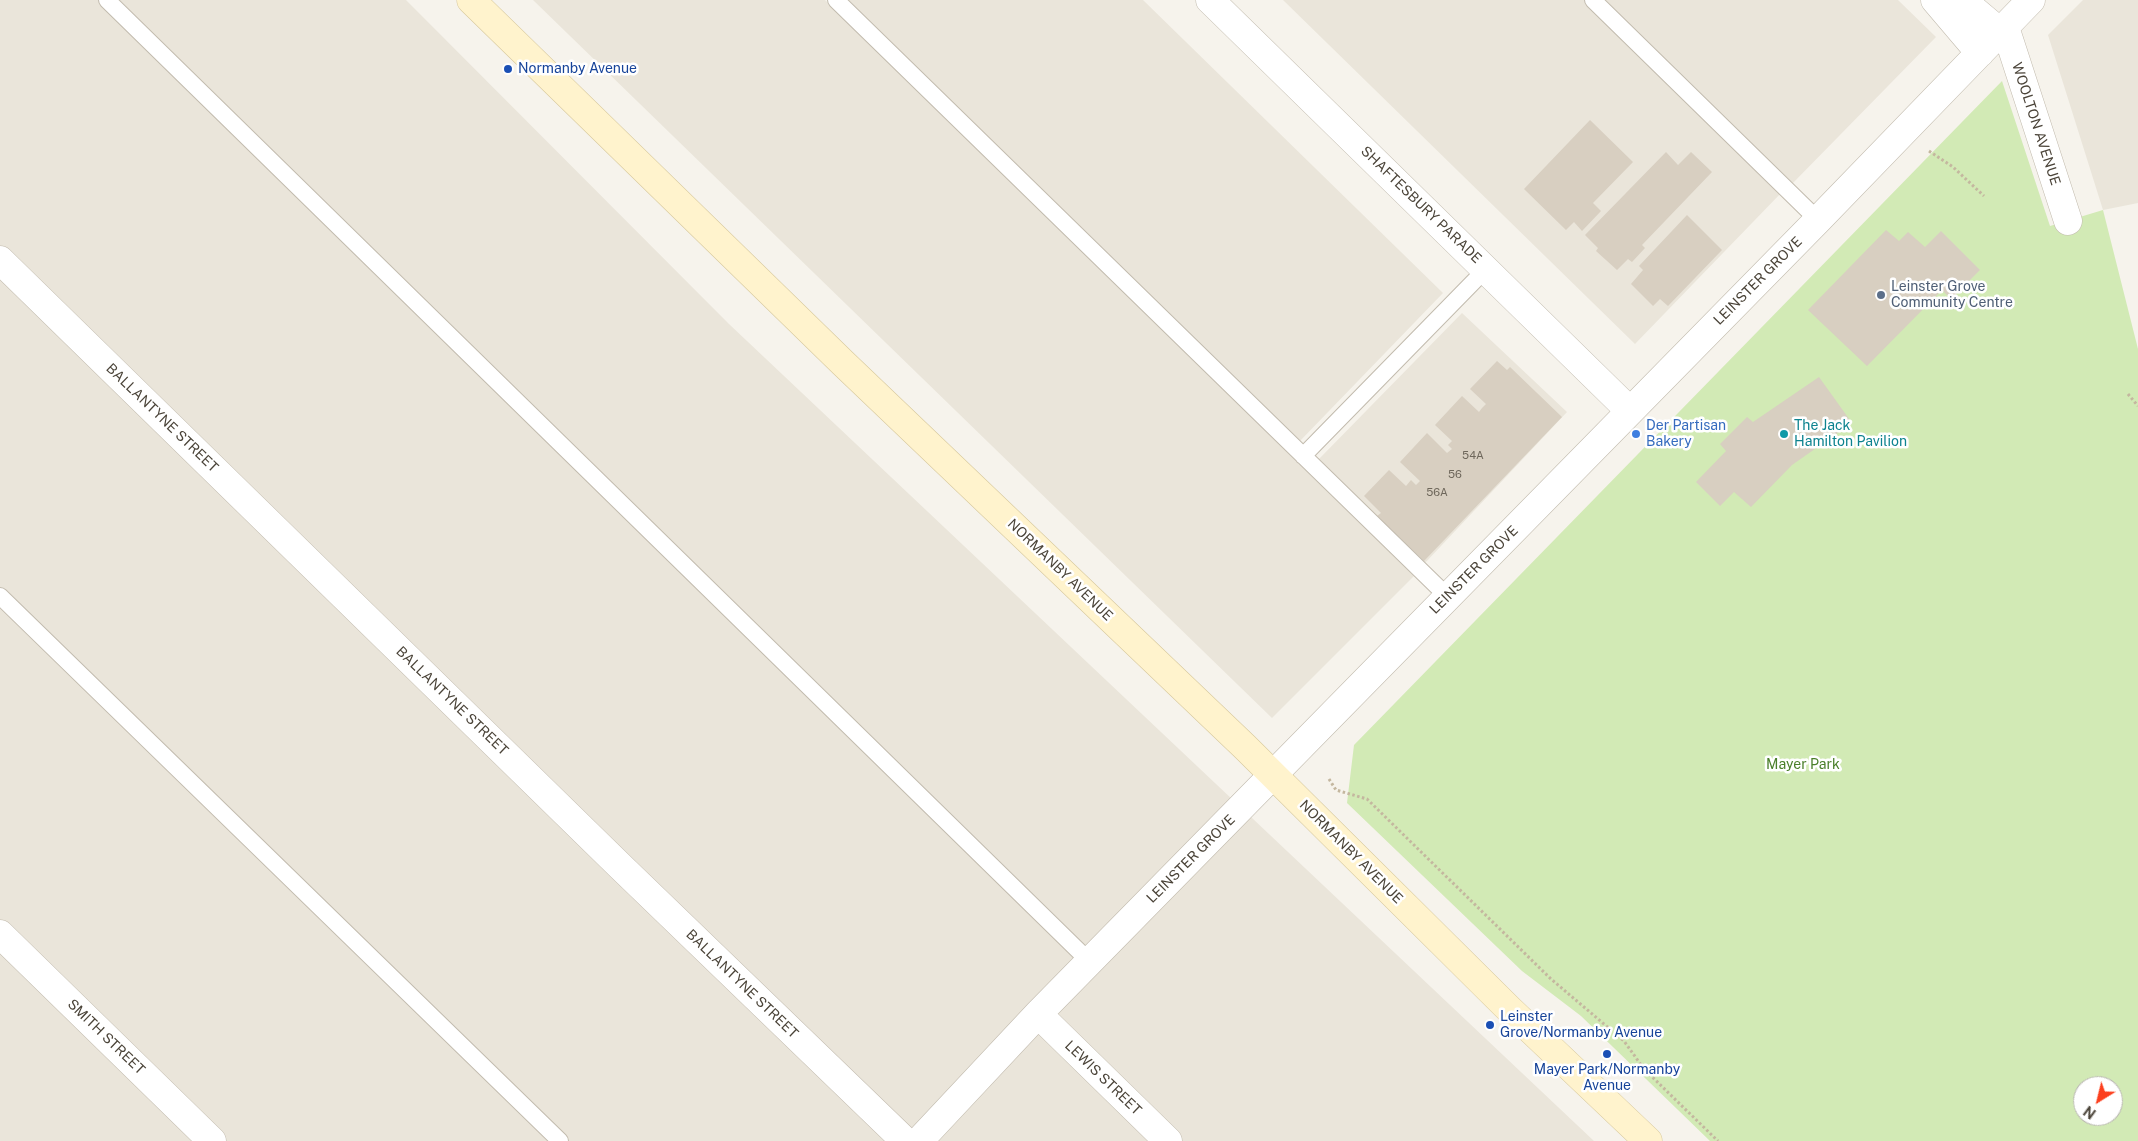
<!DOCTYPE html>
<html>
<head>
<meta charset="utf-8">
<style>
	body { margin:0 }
	#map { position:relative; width:2138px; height:1141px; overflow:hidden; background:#f6f3ec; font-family:"Public Sans",sans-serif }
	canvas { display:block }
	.north { position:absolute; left:2073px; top:1076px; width:50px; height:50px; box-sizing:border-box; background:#fff; border:1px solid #b7b4b0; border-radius:50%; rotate:216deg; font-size:14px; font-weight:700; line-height:20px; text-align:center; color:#4b4439 }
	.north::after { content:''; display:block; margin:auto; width:18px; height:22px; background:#fc3f1d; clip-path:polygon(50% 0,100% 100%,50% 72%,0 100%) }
</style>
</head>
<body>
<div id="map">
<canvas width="2138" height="1141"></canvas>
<div class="north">N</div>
</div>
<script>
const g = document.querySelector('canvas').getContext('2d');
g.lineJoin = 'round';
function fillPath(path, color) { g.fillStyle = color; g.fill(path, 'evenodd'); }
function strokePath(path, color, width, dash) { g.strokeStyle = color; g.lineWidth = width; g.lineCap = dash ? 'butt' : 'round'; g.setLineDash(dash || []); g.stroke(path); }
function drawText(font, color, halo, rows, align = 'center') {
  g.font = font + ' "Public Sans",sans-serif'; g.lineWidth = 5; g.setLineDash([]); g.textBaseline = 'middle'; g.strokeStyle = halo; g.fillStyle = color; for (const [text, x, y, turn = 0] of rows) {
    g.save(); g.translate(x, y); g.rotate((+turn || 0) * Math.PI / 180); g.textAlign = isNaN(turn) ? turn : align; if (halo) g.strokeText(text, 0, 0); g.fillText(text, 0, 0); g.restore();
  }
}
fillPath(new Path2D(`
	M0 0H406L729 324 1594 1141H0Z
	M533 0H825L1414 576 1272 718Z
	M847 0H1143L1443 293 1300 441Z
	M1283 0H1585L1782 192 1635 344Z
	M1602 0H1898L1936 37 1791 185Z
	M2083 0H2138V203L2103 210 2048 35Z
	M1462 313 1567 412 1425 563 1319 459Z`), '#eae5da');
fillPath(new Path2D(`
	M2002 81 2050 226 2103 210 2138 349V1141H1710L1581 1016 1522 971 1347 803 1354 745ZM2083 1086H2113V1116H2083Z`), '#d2eab5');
fillPath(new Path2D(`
	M1590 120 1633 162 1593 203 1601 211 1582 231 1574 222 1566 230 1524 189Z
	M1666 152 1678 165 1691 152 1712 172 1642 245 1645 248 1632 262 1628 259 1617 270 1596 251 1598 248 1585 235Z
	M1687 215 1722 250 1668 306 1660 299 1653 306 1631 284 1643 270 1639 266Z
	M1886 230 1899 241 1908 232 1925 247 1941 231 1980 270 1951 299 1942 290 1867 366 1808 310Z
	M1497 361 1507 370 1510 367 1562 417 1424 561 1377 516 1381 513 1364 496 1389 470 1406 486 1411 480 1416 485 1420 481 1400 462 1427 433 1447 453 1452 449 1448 445 1452 441 1435 425 1462 396 1479 412 1482 408 1486 404 1470 389Z
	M1819 377 1852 423 1792 465 1751 507 1734 492 1720 506 1696 482 1726 451 1720 444 1747 417 1753 422Z`), '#d8cfc1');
const service = new Path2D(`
	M107 0 1090 962
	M836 0 1447 596
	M1593 0 1818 220
	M1303 456 1486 269
	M0 596 560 1141`);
const minor = new Path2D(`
	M1210 0 1630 411
	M1935 0 1980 53
	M1962 0 2000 32
	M2005 27 2068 221
	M0 260 620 866 905 1141
	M0 934 212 1141
	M1038 1014 1168 1141
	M919 1141 1038 1014 1818 220 2031 0`);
const secondary = new Path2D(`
	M471 0 843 363 1245 747 1509 1009 1648 1141`);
strokePath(service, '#c2bbae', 18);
strokePath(minor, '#c2bbae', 29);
strokePath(secondary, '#d6c79b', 29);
strokePath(new Path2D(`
	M1929 151 1953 167 1984 196
	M2128 394 2138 406
	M1329 779 1336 790 1367 799 1551 979 1624 1041 1644 1069 1718 1141`), '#c4b79f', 3, [2.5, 2.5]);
strokePath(service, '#fff', 16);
strokePath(minor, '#fff', 28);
strokePath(secondary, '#fff3cd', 28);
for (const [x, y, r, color] of [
	[508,69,5,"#1a4fb4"],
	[1881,295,5,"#5c6f8a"],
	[1636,434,5,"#3f7fe0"],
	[1784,434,5,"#0f9aa8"],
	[1490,1025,5,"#1a4fb4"],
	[1607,1054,5,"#1a4fb4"]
]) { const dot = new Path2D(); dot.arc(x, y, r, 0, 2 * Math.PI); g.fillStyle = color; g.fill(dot); strokePath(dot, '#fff', 2); }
drawText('11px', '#6e675b', null, [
	["54A",1473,456],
	["56",1455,475],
	["56A",1437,493]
]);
drawText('14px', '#164399', '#fff', [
	["Normanby Avenue",518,69],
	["Leinster",1500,1017],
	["Grove/Normanby Avenue",1500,1033],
	["Mayer Park/Normanby",1607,1070,"center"],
	["Avenue",1607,1086,"center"]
], 'left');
drawText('14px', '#4b4439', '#fff', [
	["WOOLTON AVENUE",2036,124,72],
	["SHAFTESBURY PARADE",1421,205,44],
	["LEINSTER GROVE",1758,281,-45],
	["BALLANTYNE STREET",162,418,44],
	["NORMANBY AVENUE",1060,570,44],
	["LEINSTER GROVE",1474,570,-45],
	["BALLANTYNE STREET",452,701,44],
	["NORMANBY AVENUE",1351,852,45],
	["LEINSTER GROVE",1191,859,-45],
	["BALLANTYNE STREET",742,984,44],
	["SMITH STREET",106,1037,44],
	["LEWIS STREET",1103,1078,44]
]);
drawText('14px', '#4e5e75', '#fff', [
	["Leinster Grove",1891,287],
	["Community Centre",1891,303]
], 'left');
drawText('14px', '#366cbe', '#fff', [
	["Der Partisan",1646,426],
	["Bakery",1646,442]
], 'left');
drawText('14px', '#0d838f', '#fff', [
	["The Jack",1794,426],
	["Hamilton Pavilion",1794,442]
], 'left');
drawText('14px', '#4a7f2a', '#fff', [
	["Mayer Park",1803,765]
]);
</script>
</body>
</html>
